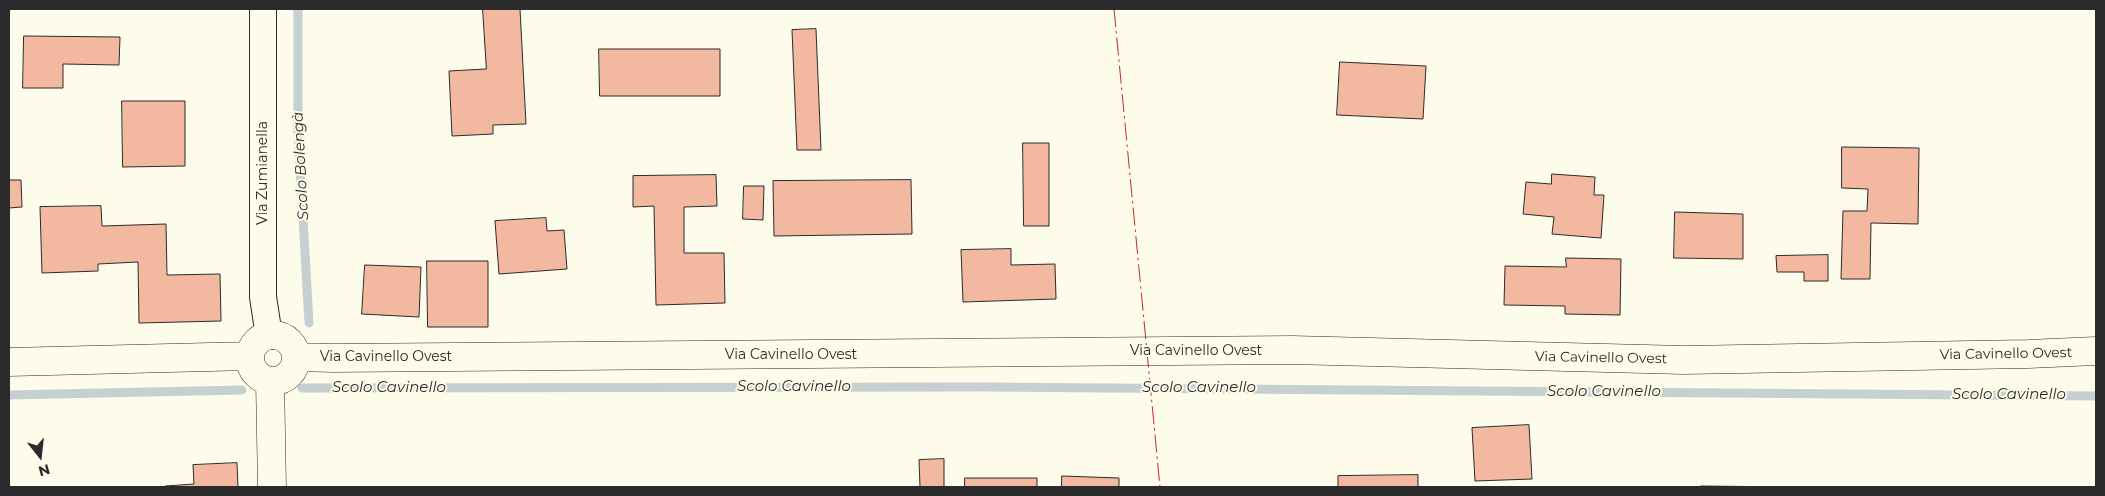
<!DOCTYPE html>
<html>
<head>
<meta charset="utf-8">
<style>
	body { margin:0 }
	#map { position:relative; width:2105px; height:496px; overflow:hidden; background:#fdfbea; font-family:Montserrat,sans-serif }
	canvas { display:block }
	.frame { position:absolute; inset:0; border:10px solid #2b2b2b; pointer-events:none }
	.north { position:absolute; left:15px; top:431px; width:50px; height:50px; -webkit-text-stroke:4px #fdfbea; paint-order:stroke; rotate:164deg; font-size:14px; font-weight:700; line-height:20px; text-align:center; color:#2b2b2b }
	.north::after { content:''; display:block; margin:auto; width:18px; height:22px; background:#2b2b2b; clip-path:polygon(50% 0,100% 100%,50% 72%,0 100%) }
</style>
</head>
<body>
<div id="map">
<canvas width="2105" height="496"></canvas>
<div class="frame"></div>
<div class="north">N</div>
</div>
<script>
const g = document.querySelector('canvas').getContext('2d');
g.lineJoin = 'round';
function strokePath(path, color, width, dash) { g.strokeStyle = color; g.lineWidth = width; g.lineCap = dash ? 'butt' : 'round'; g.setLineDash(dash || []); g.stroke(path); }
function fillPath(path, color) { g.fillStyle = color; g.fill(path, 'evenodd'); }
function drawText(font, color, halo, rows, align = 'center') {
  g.font = font + ' Montserrat,sans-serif'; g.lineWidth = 4; g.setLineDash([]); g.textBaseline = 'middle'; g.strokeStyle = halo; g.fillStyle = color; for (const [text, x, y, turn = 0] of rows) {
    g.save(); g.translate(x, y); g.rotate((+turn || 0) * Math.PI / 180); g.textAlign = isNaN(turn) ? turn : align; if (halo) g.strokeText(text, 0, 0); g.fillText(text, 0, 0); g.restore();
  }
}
strokePath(new Path2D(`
	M298 9V131L309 323
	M302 388 985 387 2096 396
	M9 395 242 390`), '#c7d0d0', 9);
const building = new Path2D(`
	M483 9H520L526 124 493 125V134L452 136 449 71 486 69Z
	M816 29 821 150H797L792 30Z
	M24 36 120 37 119 65 63 64V88H23Z
	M599 49H720V96H600Z
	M1340 62 1426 66 1423 119 1337 115Z
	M122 101H185V166L123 167Z
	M1023 143H1049V226H1024Z
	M1842 147 1919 148 1918 224 1871 223 1870 279H1841L1843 211H1867L1868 189 1842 188Z
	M1552 174 1595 177 1594 195H1604L1601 238 1552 234 1554 217 1523 214 1526 182 1551 184Z
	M716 175 717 206 684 207V253H724L725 303 656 305 654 206 633 207V176Z
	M9 180H21L22 207 9 208Z
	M911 180 912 234 774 236 773 181Z
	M744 186H764L763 220 743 219Z
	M101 206 102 226 166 224 167 275 220 274 221 321 139 323 138 262 98 264V271L42 273 40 207Z
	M1675 212 1743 214V259L1674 258Z
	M546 218 547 231 564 230 567 269 499 274 495 221Z
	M1011 249V265L1055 264 1056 299 963 302 961 250Z
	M1828 255V281H1804V272H1777L1776 256Z
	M1566 258 1621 259 1620 315 1565 314V306L1504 305 1505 266 1566 267Z
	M427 261H488V327H428Z
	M365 265 421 267 419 317 362 314Z
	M1529 425 1532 479 1475 481 1472 428Z
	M944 459V487H920L919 460Z
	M237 463 238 487H165V486L194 484 193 465Z
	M1418 475V487H1338V476Z
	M1062 476 1119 478V487H1062Z
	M965 478H1037V487H965Z
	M1701 486 1790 487H1701Z`);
fillPath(building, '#f2b8a0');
strokePath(building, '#2b2b2b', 1);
const street = new Path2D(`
	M263 9V297L269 336`);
const secondary = new Path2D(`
	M250 358a23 23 0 1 1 46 0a23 23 0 1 1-46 0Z
	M296 357 333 358 1292 350 1684 360 2028 354 2096 351
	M9 362 250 356
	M270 381 272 487`);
strokePath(street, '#2b2b2b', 28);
strokePath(secondary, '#2b2b2b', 29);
strokePath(street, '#fdfbea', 26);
strokePath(secondary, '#fdfbea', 28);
strokePath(new Path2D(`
	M1114 9 1160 487`), '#c62828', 1, [18, 4, 2.5, 4]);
drawText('14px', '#2b2b2b', '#fdfbea', [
	["Via Zumianella",263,173,-90],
	["Via Cavinello Ovest",1196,351],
	["Via Cavinello Ovest",2006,354,-1],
	["Via Cavinello Ovest",791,355],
	["Via Cavinello Ovest",386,357],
	["Via Cavinello Ovest",1601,358,1]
]);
drawText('italic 15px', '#2b2b2b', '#fdfbea', [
	["Scolo Bolengà",301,166,-93],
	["Scolo Cavinello",794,387],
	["Scolo Cavinello",389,388],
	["Scolo Cavinello",1199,388],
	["Scolo Cavinello",1604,392],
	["Scolo Cavinello",2009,395]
]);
</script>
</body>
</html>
